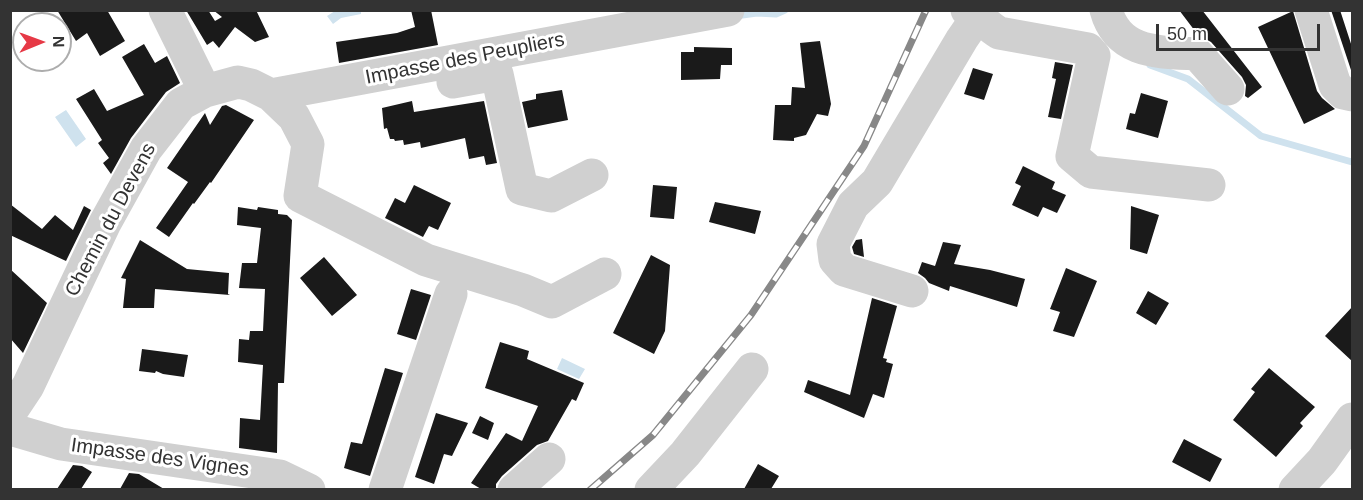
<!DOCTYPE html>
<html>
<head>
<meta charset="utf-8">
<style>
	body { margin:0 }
	#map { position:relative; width:1363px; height:500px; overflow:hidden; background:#fff; font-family:Helvetica,sans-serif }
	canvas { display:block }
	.frame { position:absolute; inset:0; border:12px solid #333; pointer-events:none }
	.north { position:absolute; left:12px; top:12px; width:60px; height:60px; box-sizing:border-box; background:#fff; border:2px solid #adadad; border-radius:50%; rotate:89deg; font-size:16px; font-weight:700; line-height:24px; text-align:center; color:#333 }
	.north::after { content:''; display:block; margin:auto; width:21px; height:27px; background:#e63946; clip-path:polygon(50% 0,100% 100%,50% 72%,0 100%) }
	.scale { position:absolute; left:1156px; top:24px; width:164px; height:27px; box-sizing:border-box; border:3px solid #333; border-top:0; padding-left:8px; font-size:18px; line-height:21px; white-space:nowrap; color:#333; -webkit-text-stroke:4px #fff; paint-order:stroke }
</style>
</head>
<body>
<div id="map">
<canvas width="1363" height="500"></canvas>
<div class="frame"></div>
<div class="north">N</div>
<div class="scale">50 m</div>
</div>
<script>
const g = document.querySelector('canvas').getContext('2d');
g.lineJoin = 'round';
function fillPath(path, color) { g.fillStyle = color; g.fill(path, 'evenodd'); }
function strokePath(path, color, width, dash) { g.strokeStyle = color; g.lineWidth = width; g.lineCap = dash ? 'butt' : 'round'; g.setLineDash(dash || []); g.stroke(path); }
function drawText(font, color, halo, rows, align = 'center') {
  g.font = font + ' Helvetica,sans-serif'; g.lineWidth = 6; g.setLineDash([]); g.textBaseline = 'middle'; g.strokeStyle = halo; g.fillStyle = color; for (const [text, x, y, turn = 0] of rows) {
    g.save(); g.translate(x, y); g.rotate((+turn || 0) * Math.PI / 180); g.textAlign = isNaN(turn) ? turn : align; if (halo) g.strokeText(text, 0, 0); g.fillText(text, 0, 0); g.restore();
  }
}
fillPath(new Path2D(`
	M335 11V10L361 11V14L341 18 333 24 327 16Z
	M66 110 86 139 76 147 55 117Z
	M562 358 585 369 579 379 557 369Z`), '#cfe2ee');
strokePath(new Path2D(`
	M735 16 757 13 776 14 785 10
	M1150 65 1188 79 1261 136 1352 162`), '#cfe2ee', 7);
fillPath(new Path2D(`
	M57 10H107L125 41 100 56 87 33 76 41Z
	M186 10H208L215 21 222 17 213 10H256L269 37 255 42 235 27 219 48 213 41 207 45Z
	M411 10H431L438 45 339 63 336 42 397 33 415 27Z
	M1179 10H1202L1262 87 1248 98 1245 96 1246 85 1242 77 1211 42 1198 35Z
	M1331 10H1340L1353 50V76Z
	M1293 11 1317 91 1322 98 1335 109 1304 124 1258 27Z
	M820 41 831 104 828 116 817 114 806 135 794 138V141L773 140 775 105H791L792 87 805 88 800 43Z
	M144 44 155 63 167 56 180 83 166 92 131 138 111 174 103 163 109 158 98 143 102 140 76 99 94 89 107 111 144 95 122 57Z
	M694 47 732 48V65H721L720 79 681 80V52H694Z
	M1055 62 1073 65 1061 119 1048 117 1056 79 1052 78Z
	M973 68 993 74 984 100 964 94Z
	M562 90 568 120 528 128 522 102 536 99V94Z
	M1141 93 1168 101 1158 138 1126 129 1130 113 1135 114Z
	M412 101 414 112 484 101 497 163 486 165 484 156 469 159 465 138 421 148 420 142 404 145 403 140 395 141 394 139H390L387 128 384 129 382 108Z
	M226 105 254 120 211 183 210 182 194 204 193 203 169 237 156 228 188 182 167 168 205 113 210 125 222 106Z
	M1023 166 1055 182 1052 189 1066 195 1057 213 1043 207 1038 217 1012 205 1021 186 1015 183Z
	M414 185 451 203 438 230 429 226 423 237 385 218 395 198 405 203Z
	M653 185 677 187 674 219 650 217Z
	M715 202 761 211 755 234 709 222Z
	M10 204 42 229 55 215 73 230 84 206 91 210 66 261 10 235Z
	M1131 206 1159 215 1147 254 1130 249Z
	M238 207 257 210 258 207 278 210V214L287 215 292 220 284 383H278L277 453 239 448 240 418 260 420 263 365 238 362 239 339 249 340 250 331H263L265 289 239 288 242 263H257L261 228 237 225Z
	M862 239 864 257 854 254 852 247 856 240Z
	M140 240 187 269 229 273 228 294 230 295 155 289 154 308H123L126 279 121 278Z
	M943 242 961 245 954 264 990 270 1025 279 1017 307 950 286 949 291 929 283 925 278 918 273 922 262 935 266Z
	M651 255 670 265 665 331 654 354 613 333Z
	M324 257 357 295 332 316 300 278Z
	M1066 268 1097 281 1074 337 1053 331 1060 312 1050 309Z
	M10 269 47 303 23 353 10 338Z
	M411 289 431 295 416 340 397 334Z
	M1148 291 1169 303 1156 325 1136 313Z
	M872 298 897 306 883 358 887 359 886 362 893 364 884 398 873 394 864 418 804 392 808 380 850 395Z
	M1353 306V362L1325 336Z
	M500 342 529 351 527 359 584 383 576 401 572 399 548 441 537 445 502 476 496 484V489H481L471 483 506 433 522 441 538 406 485 388Z
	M142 349 188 355 184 377 163 374 156 371 155 373 139 371Z
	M385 368 403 373 370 476 344 468 351 442 362 444Z
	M1269 368 1315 407 1300 423 1303 426 1276 457 1233 420 1255 392 1251 389Z
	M436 413 468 423 452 456 444 454 434 484 415 477Z
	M480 416 494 423 488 440 472 433Z
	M1184 439 1222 459 1210 482 1172 462Z
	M758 464 779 476 771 489H744Z
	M73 465 82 466 92 472 81 489H57Z
	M129 473 139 474 164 489H120Z`), '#1a1a1a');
strokePath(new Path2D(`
	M165 10 205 91
	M967 10C980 16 987 26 999 33L1088 49 1094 56 1072 156 1091 172 1209 185
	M1106 10C1118 54 1159 52 1197 54L1228 89
	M1311 10 1335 85 1343 93 1352 95
	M453 82 497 74 522 189 551 196 592 175
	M271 95 294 117 308 144 300 196 426 260 523 290 552 302 605 274
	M912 291 844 270 835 260 833 244 853 205 877 182 962 39 982 10
	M10 413 28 386 105 223 146 149 181 104 205 91 238 82 251 85 271 95 728 10
	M10 429 61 444 280 476 309 490
	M385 490 451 294
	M514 490 549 459
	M651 490 685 454 752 369
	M1295 490 1322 461 1352 419`), '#d0d0d0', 33);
const rail = new Path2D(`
	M590 490 653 435 751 315 864 146 926 10`);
strokePath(rail, '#888', 7);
strokePath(rail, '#fff', 4.5, [14]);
drawText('20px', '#333', '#fff', [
	["Impasse des Peupliers",465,59,-11],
	["Chemin du Devens",111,220,-62],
	["Impasse des Vignes",160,458,8]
]);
</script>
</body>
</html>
